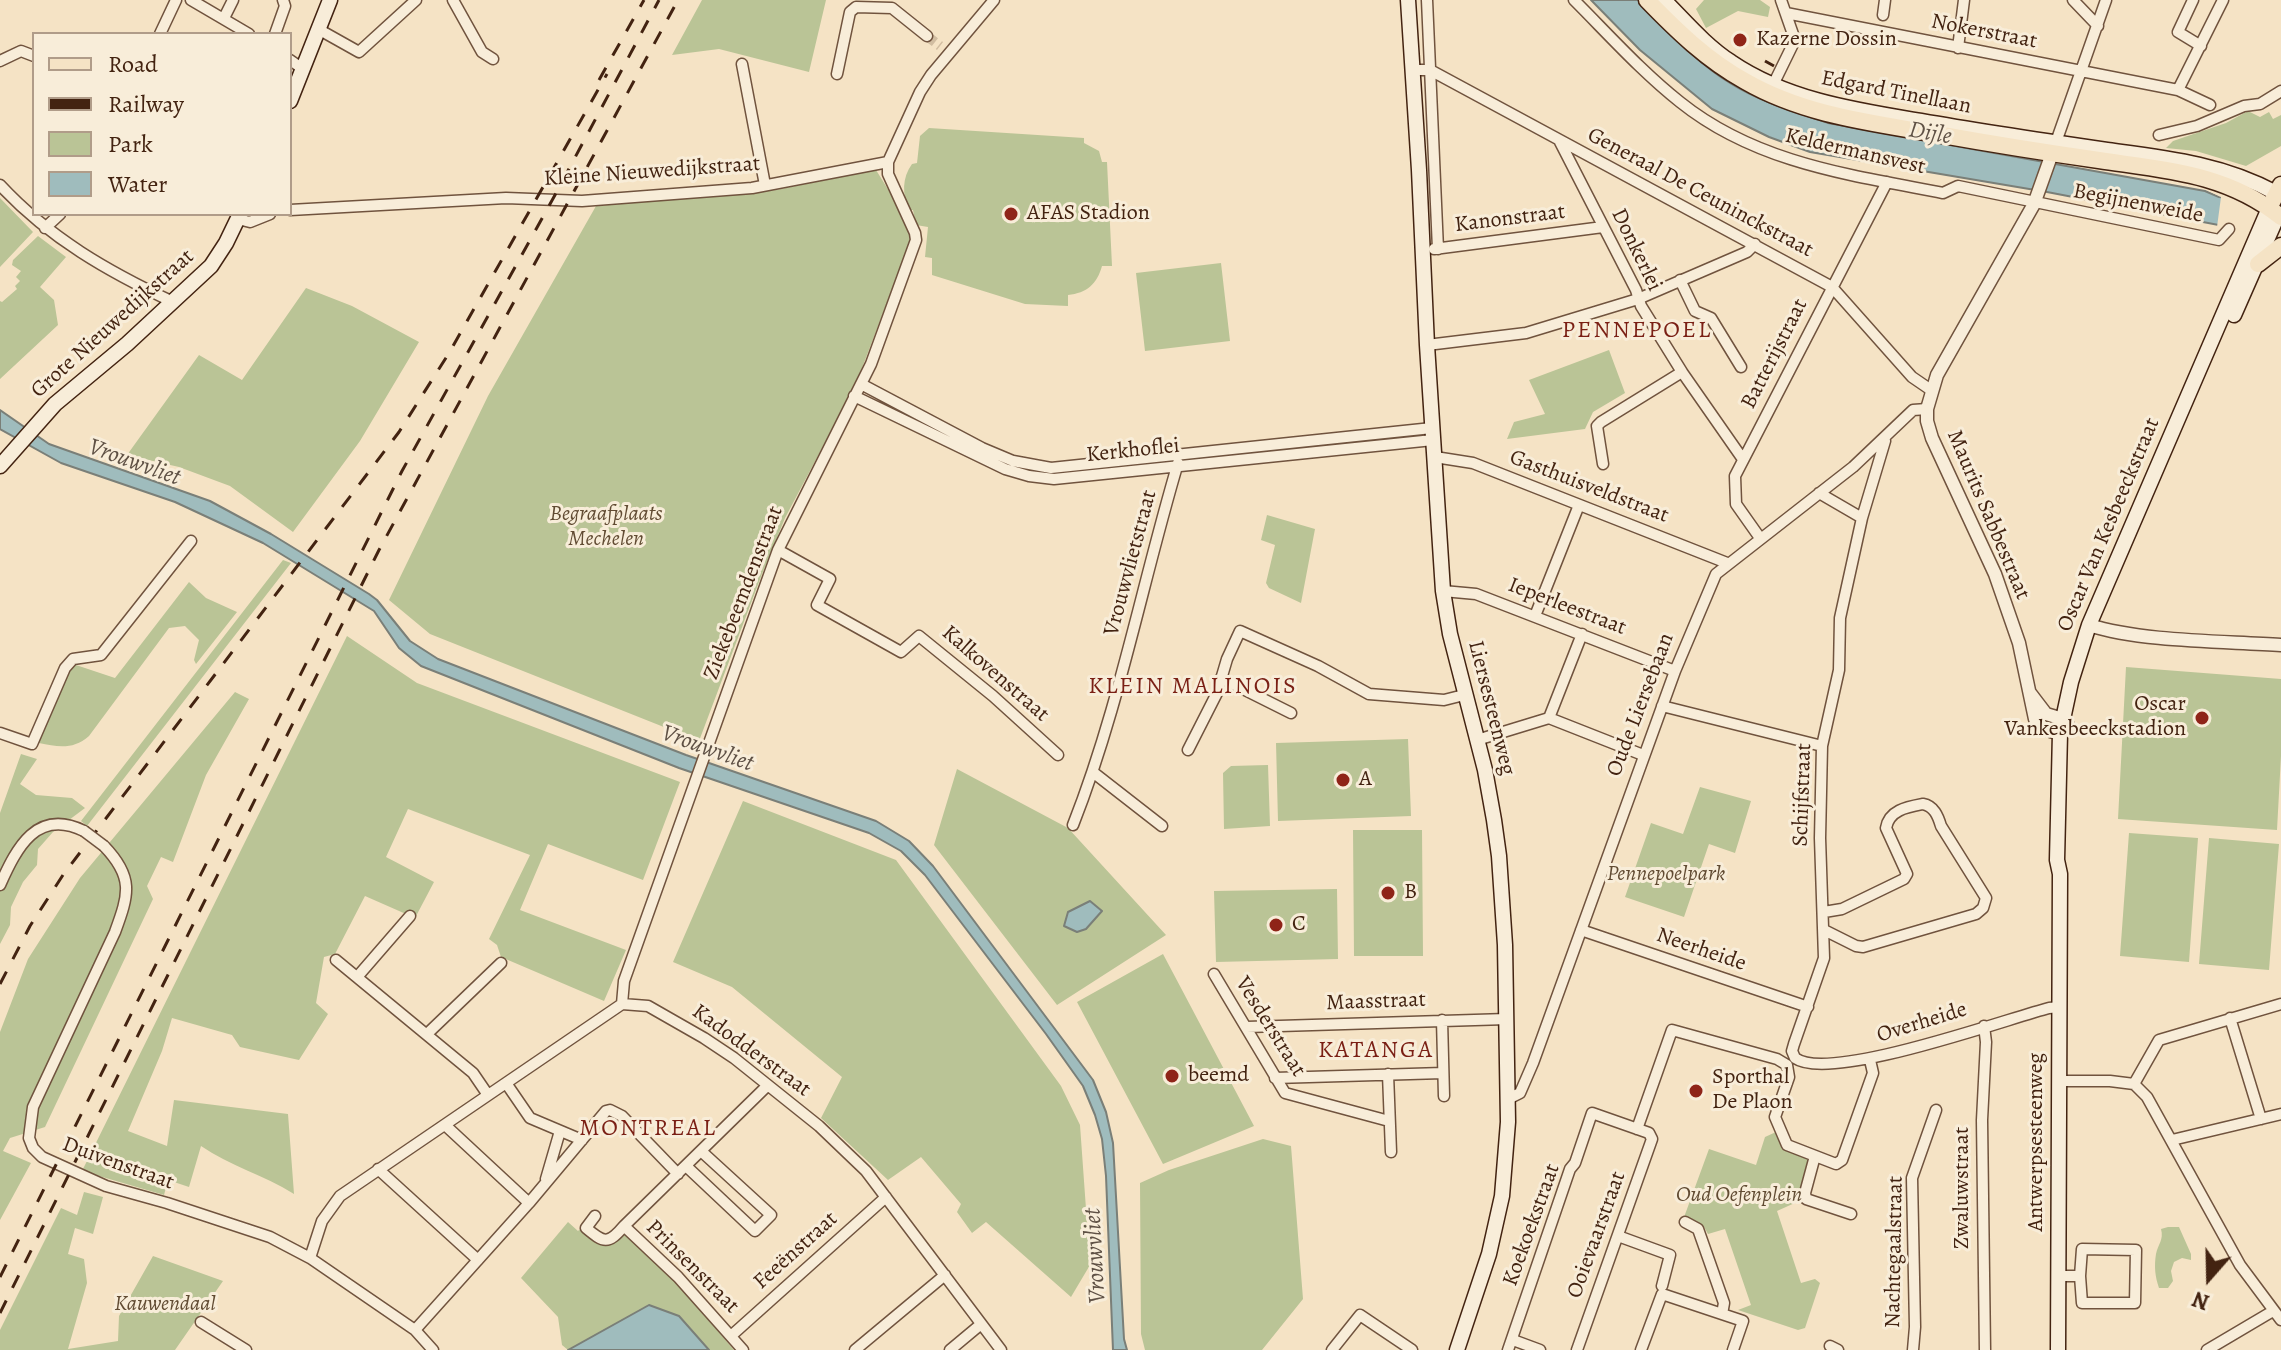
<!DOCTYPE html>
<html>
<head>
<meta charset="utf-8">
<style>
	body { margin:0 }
	#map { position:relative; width:2281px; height:1350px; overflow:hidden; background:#f5e3c5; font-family:Alegreya,serif }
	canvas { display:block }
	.legend { position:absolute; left:32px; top:32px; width:260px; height:184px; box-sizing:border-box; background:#f8edd9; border:2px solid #b09c89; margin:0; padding:10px 14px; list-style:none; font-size:24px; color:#432311 }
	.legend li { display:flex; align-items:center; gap:16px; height:40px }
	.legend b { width:40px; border:2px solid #b09c89 }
	.north { position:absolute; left:2169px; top:1238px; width:80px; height:80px; -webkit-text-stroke:6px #f8edd9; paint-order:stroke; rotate:200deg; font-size:22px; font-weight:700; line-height:32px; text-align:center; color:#432311 }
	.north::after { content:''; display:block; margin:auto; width:28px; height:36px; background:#432311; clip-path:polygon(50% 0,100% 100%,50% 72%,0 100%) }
</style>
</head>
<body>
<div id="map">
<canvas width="2281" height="1350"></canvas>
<ul class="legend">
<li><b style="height:10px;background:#f5e3c5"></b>Road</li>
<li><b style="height:10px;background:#432311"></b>Railway</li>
<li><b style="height:22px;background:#bac496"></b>Park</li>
<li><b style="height:22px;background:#9fbcbd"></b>Water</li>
</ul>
<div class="north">N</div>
</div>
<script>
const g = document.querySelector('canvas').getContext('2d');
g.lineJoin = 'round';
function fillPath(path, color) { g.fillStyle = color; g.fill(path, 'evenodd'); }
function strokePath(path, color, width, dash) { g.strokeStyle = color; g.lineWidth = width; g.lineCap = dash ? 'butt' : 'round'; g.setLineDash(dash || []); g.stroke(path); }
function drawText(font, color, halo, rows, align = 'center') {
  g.font = font + ' Alegreya,serif'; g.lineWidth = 6; g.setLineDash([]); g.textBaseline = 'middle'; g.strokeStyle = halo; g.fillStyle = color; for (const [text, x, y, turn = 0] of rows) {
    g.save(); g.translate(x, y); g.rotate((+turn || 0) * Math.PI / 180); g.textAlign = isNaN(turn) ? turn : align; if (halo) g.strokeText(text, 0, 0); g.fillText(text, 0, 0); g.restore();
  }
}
fillPath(new Path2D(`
	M702 0H826L809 72 719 49 672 55Z
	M1704 0H1760L1770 7 1768 17 1738 11 1706 28 1696 9Z
	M2248 111 2260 117 2269 112 2273 119 2281 115V146L2246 166 2196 151 2166 148 2173 141 2226 123Z
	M929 128 1084 138V143L1099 151 1102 162H1107L1112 266H1102C1097 284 1087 293 1068 295V306L1025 304 932 275V258L925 257 928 227 916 225 913 210H909C902 194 902 178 912 164L917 163 920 136Z
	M876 170 914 231 856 384 785 518 762 574 699 741 430 634 389 600 488 396 596 206 776 190Z
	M0 198 33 232 0 267Z
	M38 236 66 257 40 287 54 300 58 325 0 379V301L2 302 17 289 15 286 20 281 16 277 21 271 12 265 13 260Z
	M1221 263 1230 341 1145 351 1136 273Z
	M306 288 352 306 419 342 360 441 293 532 230 486 179 467 127 455 199 355 242 380Z
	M1609 350 1625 393 1593 412 1585 429 1507 439 1514 422 1545 414 1529 380Z
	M1267 515 1315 529 1301 603 1269 588 1266 583 1275 545 1261 540Z
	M283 560 291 563 87 826 81 821Z
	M189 582 206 598 237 612 196 664 194 660 199 640 185 626 169 628 89 736C73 750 58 747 39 743V735L73 664 115 678Z
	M347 636 417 683 680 782 643 880 548 844 520 910 626 950 604 1001 501 957 497 945 489 939 530 855 408 809 386 857 434 882 415 918 365 896 335 954 324 957 316 1003 328 1014 299 1060 240 1047 232 1035 172 1018 162 1051 128 1131 167 1146 174 1100 288 1114 294 1194C264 1175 230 1166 201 1146L189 1187 168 1180 164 1195 82 1171Z
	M2126 667 2281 679V756L2277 830 2118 819Z
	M235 692 249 699 206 775 173 862 161 857 147 886 153 899 45 1127 10 1138 3 1151 31 1163 0 1220V1032L28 959 80 878Z
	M1408 739 1411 816 1278 821 1276 743Z
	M21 754 37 759 20 784 36 795 72 798 85 808 53 832 38 849 37 865 23 882 11 907 10 925 0 944V813Z
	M1268 765 1270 826 1224 829 1223 773 1231 766Z
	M957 769 1068 828 1166 935 1057 1005 934 845Z
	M1700 787 1751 801 1735 853 1709 844 1684 917 1625 897 1651 823 1683 834Z
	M743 801 896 860 1061 1086 1080 1125 1090 1265 1071 1297 986 1222 972 1233 957 1212 961 1204 921 1157 888 1180 821 1118 842 1077 732 987 673 962Z
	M1353 830H1422L1423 956H1354Z
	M2129 833 2198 838 2189 962 2120 956Z
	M2209 838 2279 844 2269 970 2199 964Z
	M1337 889 1338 959 1216 962 1214 891Z
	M1163 954 1254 1126 1163 1164 1077 1002Z
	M1776 1132 1785 1148 1809 1156 1812 1162 1797 1202 1777 1211 1801 1283 1815 1279 1820 1283 1805 1328 1798 1330 1738 1310 1751 1305 1725 1229 1708 1234 1704 1227 1683 1220 1709 1149 1756 1165 1765 1137Z
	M1263 1139 1291 1146 1303 1299 1262 1350H1145L1141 1334 1140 1183 1169 1170Z
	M84 1192 103 1197 93 1234 75 1228 68 1254 84 1259 87 1283 68 1349 118 1341 119 1316 153 1256 223 1281 175 1350H0V1330L61 1208 77 1215Z
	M568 1222 578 1231 587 1222 610 1243 622 1231 674 1279 734 1350H709L679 1316 587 1339 568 1350 562 1345 558 1317 521 1278Z
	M2168 1227H2179L2191 1254V1260L2182 1258 2174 1262 2171 1271 2173 1281 2168 1288H2159C2155 1277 2154 1266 2156 1254 2158 1244 2164 1240 2161 1229Z`), '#bac496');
const water = new Path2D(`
	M1591 0H1638C1667 29 1695 62 1730 83 1760 102 1795 112 1828 123L2205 191 2219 197 2281 204V237L2047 192 1810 152 1769 137 1712 109 1640 50Z
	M0 410 49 444 210 501 271 534 369 594 377 600 410 641 438 659 686 755 876 821 909 841 933 866 1093 1080 1106 1112 1113 1143 1124 1339 1127 1350H1113L1106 1176 1102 1139 1095 1115 1083 1086 1046 1034 925 875 901 851 869 833 679 768 421 666 399 648 374 611 263 543 175 502 61 463 0 429Z
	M1090 901 1102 911 1086 929 1077 932 1064 926 1068 912Z
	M649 1305 679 1316 709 1350H568Z`);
fillPath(water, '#9fbcbd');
strokePath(water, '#7a7f78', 2);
fillPath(new Path2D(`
	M2206 190 2281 203V238L2217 227 2221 197Z`), '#f5e3c5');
strokePath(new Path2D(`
	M927 36 940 46`), '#d1bda1', 10, [10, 5]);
const minor = new Path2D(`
	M191 0 249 34
	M453 0 482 52 493 59
	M1427 0 1438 249
	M1574 0C1608 34 1642 72 1680 102 1756 163 1850 175 1943 193L1958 186 2219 240 2229 229
	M2073 0 2098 26
	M2193 0 2178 32 2201 46
	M1786 13 2178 90 2210 105
	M1883 15 1885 0
	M224 18 233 0
	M318 29 359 52 416 0
	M160 34 176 0
	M275 34 285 6 283 0
	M1958 48 1964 0
	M290 60 303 69
	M0 61 21 51 34 56
	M742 64 765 185
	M1412 70H1430L1832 287 1912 377 1931 390
	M837 74 850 12 856 7 892 8 927 36
	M2178 90 2223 0
	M1774 91 1773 85 1795 40 1781 0
	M2159 135 2197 126 2244 106 2260 104 2281 91
	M1560 142 1636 290 1641 306 1682 372 1742 458
	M2056 142 2106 0
	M0 185C49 238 109 272 173 302
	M290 210 506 198 582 201 752 188 888 162
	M238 219 250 222 270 214
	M45 228 60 214
	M1434 249 1603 227
	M1680 280 1695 311 1711 318 1741 367
	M1427 345 1526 333 1638 299 1747 252 1755 244
	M861 384 982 448 1013 461 1051 468 1432 428
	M854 396 1005 469 1029 476 1054 479 1433 440
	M1435 457 1473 463 1727 563
	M1603 464 1597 426 1601 422 1682 372
	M1819 493 1862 518
	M1760 538 1736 504 1735 476 1887 182
	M778 550 830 579 817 605 901 652 919 636 993 696 1058 755
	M1443 591 1476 594 1675 671
	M1535 616 1579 505
	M1221 678 1291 713
	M1662 706 1822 746
	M1549 718 1582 634
	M0 733 32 744 65 668 73 659 101 655 191 541
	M1477 740 1549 718 1643 755
	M1188 750 1217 693 1227 659 1240 631 1318 666 1369 694 1444 700 1464 695
	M1094 773 1162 826
	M1073 825C1119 708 1142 584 1178 463
	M104 846C134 877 129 894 115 932L33 1107 29 1138 33 1148 42 1157 106 1186 167 1203 270 1237 310 1258 415 1330 433 1350
	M0 885C17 847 37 808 84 831
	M1824 912 1842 909 1904 879 1907 874 1886 828C1889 810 1907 807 1923 804 1934 806 1938 816 1941 826L1986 898 1983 908 1976 914 1863 947 1856 946 1824 930
	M1581 930 1808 1007
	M336 960 473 1073 488 1095
	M1214 974 1285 1093 1389 1121
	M358 976 410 916
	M622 1004 624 981 778 550 871 364 916 240 915 233 888 174V162L920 92 931 75 994 0
	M2230 1018 2261 1119
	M1442 1020 1444 1096
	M1984 1026 1986 1042 1982 1120 1985 1350
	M1247 1027 1507 1019
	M427 1034 501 963
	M1795 1058 1792 1051 1794 1044 1824 958 1820 838 1822 746 1839 670 1840 618 1862 518 1885 441
	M1795 1058C1829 1083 2003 1020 2049 1008L2060 1007
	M1388 1074 1391 1152
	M1275 1078 1443 1073
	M2060 1081H2110L2134 1084 2147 1097 2240 1265 2281 1320
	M506 1083 530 1118 582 1140
	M2134 1084 2159 1040 2281 1004
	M1508 1099 1520 1093 1533 1063 1675 671 1716 574 1853 467 1913 410 1927 409
	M445 1125 529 1203
	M1637 1129 1672 1030 1777 1059 1787 1065 1789 1077 1775 1117 1787 1145 1836 1164 1842 1160 1873 1073 1870 1060
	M2172 1140 2281 1114
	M1815 1156 1805 1193 1806 1199 1851 1214
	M686 1166 755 1231 771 1215 701 1151
	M378 1169 478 1260
	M546 1179 560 1131
	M595 1216 586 1228C604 1243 608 1245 624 1226
	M1685 1222 1698 1229 1724 1303 1722 1314
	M1618 1236 1670 1255 1662 1286
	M310 1258 322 1221 340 1196 622 1004 648 1006 704 1038 734 1058 819 1126 866 1171 1001 1350
	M2058 1276H2080L2082 1303H2135L2136 1250 2082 1249 2080 1276
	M201 1322 246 1350
	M415 1330 529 1203 606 1111 610 1110 622 1116 678 1174
	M732 1335 886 1197
	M1513 1340 1540 1350
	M1830 1346 1838 1350
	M743 1350 678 1277 624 1226 767 1086
	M855 1350 945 1275
	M950 1350 980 1325
	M1332 1350 1360 1315 1412 1350
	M1508 1350 1570 1169 1575 1163 1592 1113 1649 1133 1652 1139 1577 1350
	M1641 1350 1662 1294 1743 1321 1733 1350
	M1913 1350 1915 1327 1912 1178 1936 1110
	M2207 1350 2273 1311`);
const tertiary = new Path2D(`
	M2089 625C2142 642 2224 641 2281 645
	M2030 693 2046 714 2063 719 2069 727 2060 733C2048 732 2042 728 2035 719L2019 643 1995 574 1932 438 1927 421V409L1937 375 2034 204 2055 145`);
const secondary = new Path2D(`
	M1408 0 1419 170 1427 345 1443 591 1450 634 1485 770 1494 820 1499 856 1505 945 1508 1122 1502 1196 1489 1254 1457 1350
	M1664 0C1685 21 1706 46 1731 62 1787 100 1855 110 1921 121 1983 132 2045 141 2107 150 2167 158 2223 164 2276 193
	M290 101 330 0
	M2234 315 2278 215
	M0 466 55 404 127 344 211 266 226 243 240 214
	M2058 1350 2060 874 2057 860 2060 733 2071 682 2089 625 2269 208`);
const primary = new Path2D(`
	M1647 0C1677 31 1707 60 1745 81 1802 114 1867 122 1931 133 1987 143 2042 152 2099 160 2166 170 2226 173 2281 217
	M2269 208 2281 185
	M2258 264 2281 246`);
strokePath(minor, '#70533e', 13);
strokePath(tertiary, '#70533e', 15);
strokePath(secondary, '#432311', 17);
strokePath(primary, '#432311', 19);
strokePath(minor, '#f8edd9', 10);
strokePath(tertiary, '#f8edd9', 12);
strokePath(secondary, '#f8edd9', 14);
strokePath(primary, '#f5e3c5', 16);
strokePath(new Path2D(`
	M1765 61 1774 66
	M599 80 644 0
	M0 984 30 926 63 875 399 432 449 353 607 74
	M0 1277 402 471 555 195 659 0
	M0 1313 379 550 678 0`), '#432311', 3, [14, 14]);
const minorBridge = new Path2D(`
	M84 831 104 846`);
strokePath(minorBridge, '#70533e', 13, []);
strokePath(minorBridge, '#f8edd9', 10);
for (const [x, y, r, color] of [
	[1740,40,8,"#8f2418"],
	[1011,214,8,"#8f2418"],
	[2202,718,8,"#8f2418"],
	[1343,780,8,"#8f2418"],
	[1388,893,8,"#8f2418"],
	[1276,925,8,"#8f2418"],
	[1172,1076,8,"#8f2418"],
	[1696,1091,8,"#8f2418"]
]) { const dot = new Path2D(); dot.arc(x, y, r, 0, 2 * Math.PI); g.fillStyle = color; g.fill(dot); strokePath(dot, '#f8edd9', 3); }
drawText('22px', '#432311', '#f8edd9', [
	["Nokerstraat",1984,32,11],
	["Edgard Tinellaan",1896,93,11],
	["Keldermansvest",1855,152,13],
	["Kleine Nieuwedijkstraat",652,172,-4],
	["Generaal De Ceuninckstraat",1700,193,28],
	["Begijnenweide",2138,204,11],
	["Kanonstraat",1510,219,-7],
	["Donkerlei",1636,250,64],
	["Grote Nieuwedijkstraat",113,324,-42],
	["Batterijstraat",1775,354,-63],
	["Kerkhoflei",1133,451,-6],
	["Gasthuisveldstraat",1589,487,21],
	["Maurits Sabbestraat",1988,515,67],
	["Oscar Van Kesbeeckstraat",2109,525,-67],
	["Vrouwvlietstraat",1131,563,-75],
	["Ziekebeemdenstraat",744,593,-69],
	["Ieperleestraat",1567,607,21],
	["Kalkovenstraat",995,674,41],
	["Oude Liersebaan",1641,705,-69],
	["Liersesteenweg",1491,708,76],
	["Schijfstraat",1803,795,-88],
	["Neerheide",1701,950,19],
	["Maasstraat",1376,1002,-2],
	["Overheide",1922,1023,-17],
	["Vesderstraat",1270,1027,58],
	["Kadodderstraat",751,1051,36],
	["Antwerpsesteenweg",2037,1142,-90],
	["Duivenstraat",118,1164,20],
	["Zwaluwstraat",1963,1188,-90],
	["Koekoekstraat",1532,1225,-70],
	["Ooievaarstraat",1597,1235,-70],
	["Feeënstraat",796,1251,-42],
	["Nachtegaalstraat",1895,1252,-89],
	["Prinsenstraat",692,1267,45]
]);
drawText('22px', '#432311', '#f8edd9', [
	["Kazerne Dossin",1756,40],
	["AFAS Stadion",1027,214],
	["Oscar",2186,705,"right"],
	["Vankesbeeckstadion",2186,730,"right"],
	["A",1359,780],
	["B",1404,893],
	["C",1292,925],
	["beemd",1188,1076],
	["Sporthal",1712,1078],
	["De Plaon",1712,1103]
], 'left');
drawText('italic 22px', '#614b32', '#f8edd9', [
	["Begraafplaats",606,515],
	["Mechelen",606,540],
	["Pennepoelpark",1666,875],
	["Oud Oefenplein",1739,1196],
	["Kauwendaal",165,1305]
]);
drawText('italic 24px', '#5f5145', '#f8edd9', [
	["Dijle",1930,134,10],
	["Vrouwvliet",134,463,20],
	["Vrouwvliet",707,749,20],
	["Vrouwvliet",1096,1256,-93]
]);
g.letterSpacing = '2px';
drawText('24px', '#7a1f14', '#f8edd9', [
	["PENNEPOEL",1637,331],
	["KLEIN MALINOIS",1193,687],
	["KATANGA",1376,1051],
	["MONTREAL",648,1129]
]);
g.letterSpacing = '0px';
</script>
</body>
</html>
